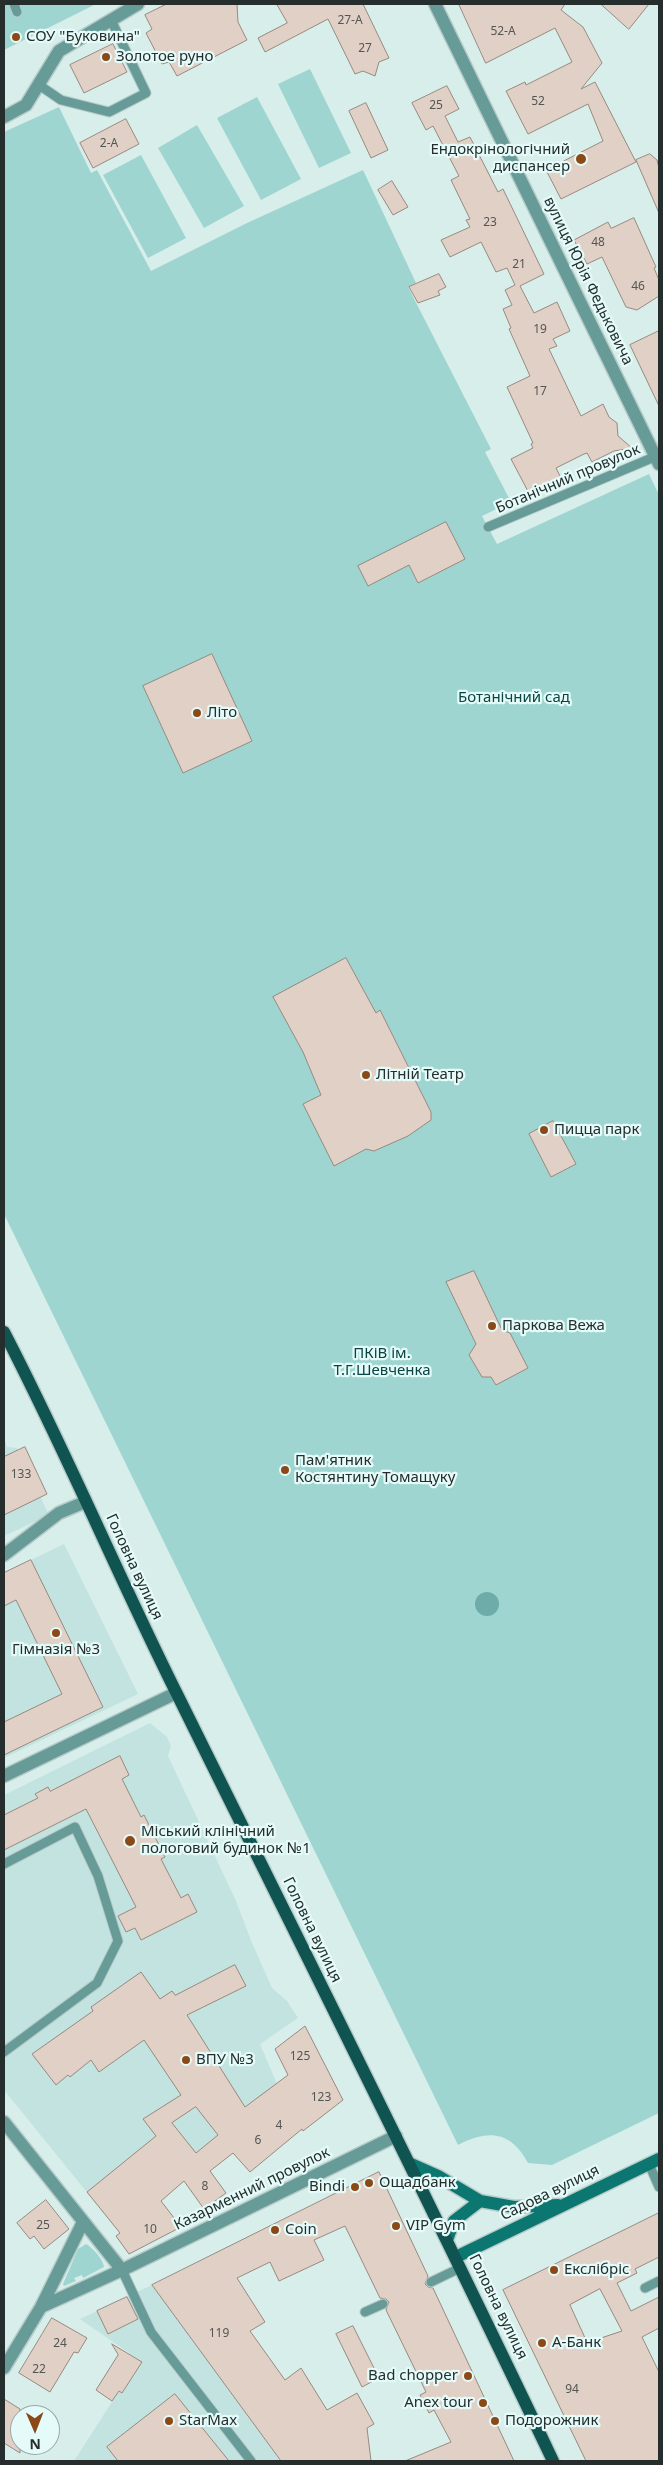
<!DOCTYPE html>
<html>
<head>
<meta charset="utf-8">
<style>
	body { margin:0 }
	#map { position:relative; width:663px; height:2465px; overflow:hidden; background:#d7eeeb; font-family:"Noto Sans",sans-serif }
	canvas { display:block }
	.frame { position:absolute; inset:0; border:5px solid #252e2d; pointer-events:none }
	.north { position:absolute; left:10px; top:2405px; width:50px; height:50px; box-sizing:border-box; background:#e4fbf9; border:1px solid #98a9a7; border-radius:50%; rotate:179deg; font-size:14px; font-weight:700; line-height:20px; text-align:center; color:#252e2d }
	.north::after { content:''; display:block; margin:auto; width:18px; height:22px; background:#8b4917; clip-path:polygon(50% 0,100% 100%,50% 72%,0 100%) }
</style>
</head>
<body>
<div id="map">
<canvas width="663" height="2465"></canvas>
<div class="frame"></div>
<div class="north">N</div>
</div>
<script>
const g = document.querySelector('canvas').getContext('2d');
g.lineJoin = 'round';
function fillPath(path, color) { g.fillStyle = color; g.fill(path, 'evenodd'); }
function strokePath(path, color, width, dash) { g.strokeStyle = color; g.lineWidth = width; g.lineCap = dash ? 'butt' : 'round'; g.setLineDash(dash || []); g.stroke(path); }
function drawText(font, color, halo, rows, align = 'center') {
  g.font = font + ' "Noto Sans",sans-serif'; g.lineWidth = 4.5; g.setLineDash([]); g.textBaseline = 'middle'; g.strokeStyle = halo; g.fillStyle = color; for (const [text, x, y, turn = 0] of rows) {
    g.save(); g.translate(x, y); g.rotate((+turn || 0) * Math.PI / 180); g.textAlign = isNaN(turn) ? turn : align; if (halo) g.strokeText(text, 0, 0); g.fillText(text, 0, 0); g.restore();
  }
}
fillPath(new Path2D(`
	M4 1438 7 1447 17 1448 49 1515 4 1536Z
	M64 1544 138 1694 4 1758V1573Z
	M150 1723 167 1737 171 1746 168 1756 236 1901 252 1943 272 1988 287 2001 298 2018 260 2044 277 2084 205 2164 120 2233 4 2090V1795Z
	M152 2285 281 2461H74L119 2391 122 2393 142 2362 80 2319Z`), '#c3e3e0');
fillPath(new Path2D(`
	M4 4H96L4 50Z
	M310 69 351 153 319 168 278 84Z
	M257 97 301 179 261 200 217 118Z
	M59 107 91 173 97 170 151 271 247 223 363 170 416 283 408 287 491 449 485 452 511 502 482 516 497 544 649 474 659 495V2113L552 2165 528 2163C511 2131 488 2129 458 2145L4 1214V132Z
	M197 125 244 206 204 228 158 148Z
	M141 155 186 238 148 258 103 175Z
	M86 2244C93 2248 103 2259 104 2267L83 2278 82 2275 74 2278 76 2281 64 2286 63 2284 78 2249Z`), '#9fd5d0');
fillPath(new Path2D(`
	M475 1604a12 12 0 1 1 24 0a12 12 0 1 1-24 0Z`), '#6daca8');
const building = new Path2D(`
	M167 4H237L238 22 247 40 177 76 169 62 162 64 146 33 152 29 145 15Z
	M277 4H363L389 58 379 62 375 76 363 71 355 74 328 19 265 52 258 38 287 23Z
	M459 4H565L561 10 583 27 602 63 581 89 595 82 636 162 561 199 546 170 603 141 588 104 528 134 506 91 525 82 526 85 572 62 555 28 486 63Z
	M601 4H649L629 29Z
	M113 44 127 72 84 93 70 65Z
	M447 86 459 109 445 116 458 142 470 137 498 192 503 189 544 274 520 286 534 313 557 302 570 331 553 339 557 346 549 349 581 416 603 404 609 417 617 423 618 436 632 448 614 451 592 462 587 453 584 454 556 468 562 480 531 497 511 459 533 448 531 444 533 443 507 387 530 376 509 329 511 328 503 309 512 305 505 290 515 285 507 268 496 272 481 242 450 257 441 240 470 227 466 220 470 219 451 180 459 176 433 126 426 130 412 103Z
	M366 103 388 150 371 158 349 111Z
	M126 119 139 144 93 168 80 143Z
	M650 154 657 160 659 168V213L636 160Z
	M392 181 408 207 393 215 378 190Z
	M634 218 656 267 654 268 659 280V296L637 310 626 307 602 257 587 264 574 240 608 222 611 228Z
	M439 274 446 287 438 291 440 295 418 303 409 287Z
	M659 331V406L630 345Z
	M446 522 465 559 418 583 409 565 368 586 358 566Z
	M212 654 252 741 183 773 143 686Z
	M346 958 376 1013 380 1010 431 1112V1120L408 1136 374 1151 366 1149 334 1166 303 1104 321 1095 303 1052 273 997Z
	M553 1121 576 1164 551 1177 529 1134Z
	M474 1271 502 1330 510 1333 528 1368 496 1385 491 1377H482L469 1355 476 1344 446 1282Z
	M25 1447 47 1494 4 1515V1457Z
	M31 1560 103 1707 4 1755V1722L62 1694 16 1600 4 1606V1573Z
	M120 1756 129 1775 122 1779 141 1817 144 1815 165 1857 161 1859 181 1898 188 1894 197 1912 141 1940 135 1928 126 1932 118 1916 136 1907 86 1809 4 1850V1815L38 1798 35 1794 48 1787 50 1791Z
	M235 1965 246 1986 187 2015 245 2107 288 2075 275 2049 305 2026 343 2100 303 2131 302 2129 250 2172 233 2153 210 2171 226 2193 204 2209 184 2181 161 2201 181 2227 129 2254 116 2236 120 2233 87 2192 156 2136 143 2119 181 2095 144 2040 99 2072 91 2060 70 2077 68 2075 56 2085 32 2054 93 2011 91 2007 141 1972 160 1999 172 1991 175 1995ZM196 2107 218 2135 196 2153 172 2123Z
	M379 2172 428 2276 425 2284 428 2287 433 2288 514 2461H405L451 2442 434 2410 429 2413 420 2395 426 2392 386 2310 389 2302 386 2299 380 2298 345 2226 314 2240 324 2260 279 2281 270 2262 237 2278 265 2322 250 2331 285 2380 301 2368 327 2410 357 2393 374 2424 367 2428 371 2461H281L152 2285Z
	M46 2200 69 2229 44 2249 34 2236 30 2239 17 2223Z
	M659 2213V2257L635 2269 637 2273 617 2283 631 2311 659 2297V2328L642 2337 659 2372V2461H586L503 2290ZM600 2289 622 2331 592 2341 590 2338 586 2340 570 2305Z
	M127 2297 138 2319 108 2334 97 2311Z
	M52 2318 87 2338 78 2353 74 2352 50 2392 19 2373Z
	M353 2326 379 2378 362 2387 336 2334Z
	M112 2344 142 2362 122 2393 119 2391 112 2401 96 2390 118 2355Z
	M175 2394 229 2461H118L107 2447Z
	M4 2399 20 2409V2453L4 2443Z`);
fillPath(building, '#e1d0c5');
strokePath(building, '#98897f', 1);
const service = new Path2D(`
	M14 4 17 12
	M39 85 61 100 109 112 146 93 111 20
	M488 527 659 455
	M4 1864 75 1827 98 1876 118 1941 97 1983 4 2052
	M649 2164 659 2187
	M122 2270 151 2332 251 2461
	M431 2282 460 2268
	M645 2288 659 2281
	M365 2312 383 2304`);
const minor = new Path2D(`
	M4 117 26 105 59 51 138 4
	M4 1555 59 1513 85 1502
	M4 1776 176 1693
	M4 2122 122 2270
	M41 2307 122 2270 396 2136
	M4 2368 41 2307 83 2222`);
const tertiary = new Path2D(`
	M435 4 659 464`);
const secondary = new Path2D(`
	M411 2164 438 2176 480 2201 514 2207 558 2205
	M447 2240 454 2221 480 2201
	M456 2257 659 2159`);
const primary = new Path2D(`
	M4 1332C66 1451 118 1576 178 1696 304 1951 431 2204 553 2461`);
strokePath(service, '#b7cbc9', 11);
strokePath(minor, '#b7cbc9', 15);
strokePath(tertiary, '#b7cbc9', 15);
strokePath(secondary, '#b7cbc9', 15);
strokePath(primary, '#b7cbc9', 15);
strokePath(service, '#669b97', 9);
strokePath(minor, '#669b97', 12);
strokePath(tertiary, '#669b97', 12);
strokePath(secondary, '#0c7671', 12);
strokePath(primary, '#105451', 12);
for (const [x, y, r, color] of [
	[16,37,5,"#8b4917"],
	[106,57,5,"#8b4917"],
	[581,159,6,"#8b4917"],
	[197,713,5,"#8b4917"],
	[366,1075,5,"#8b4917"],
	[544,1130,5,"#8b4917"],
	[492,1326,5,"#8b4917"],
	[285,1470,5,"#8b4917"],
	[56,1633,5,"#8b4917"],
	[130,1841,6,"#8b4917"],
	[186,2060,5,"#8b4917"],
	[369,2183,5,"#8b4917"],
	[355,2187,5,"#8b4917"],
	[396,2226,5,"#8b4917"],
	[275,2230,5,"#8b4917"],
	[554,2270,5,"#8b4917"],
	[542,2343,5,"#8b4917"],
	[468,2376,5,"#8b4917"],
	[483,2403,5,"#8b4917"],
	[169,2421,5,"#8b4917"],
	[495,2421,5,"#8b4917"]
]) { const dot = new Path2D(); dot.arc(x, y, r, 0, 2 * Math.PI); g.fillStyle = color; g.fill(dot); strokePath(dot, '#e4fbf9', 2); }
drawText('12px', '#545653', null, [
	["27-А",350,21],
	["52-А",503,32],
	["27",365,49],
	["52",538,102],
	["25",436,106],
	["2-А",109,144],
	["23",490,223],
	["48",598,243],
	["21",519,265],
	["46",638,287],
	["19",540,330],
	["17",540,392],
	["133",21,1475],
	["125",300,2057],
	["123",321,2098],
	["4",279,2126],
	["6",258,2141],
	["8",205,2187],
	["25",43,2226],
	["10",150,2230],
	["119",219,2334],
	["24",60,2344],
	["22",39,2370],
	["94",572,2390]
]);
drawText('15px', '#252e2d', '#e4fbf9', [
	["СОУ \"Буковина\"",26,37],
	["Золотое руно",116,57],
	["Ендокрінологічний",570,150,"right"],
	["диспансер",570,167,"right"],
	["Літо",207,713],
	["Літній Театр",376,1075],
	["Пицца парк",554,1130],
	["Паркова Вежа",502,1326],
	["Пам'ятник",295,1461],
	["Костянтину Томащуку",295,1478],
	["Гімназія №3",56,1650,"center"],
	["Міський клінічний",141,1832],
	["пологовий будинок №1",141,1849],
	["ВПУ №3",196,2060],
	["Ощадбанк",379,2183],
	["Bindi",345,2187,"right"],
	["VIP Gym",406,2226],
	["Coin",285,2230],
	["Екслібріс",564,2270],
	["А-Банк",552,2343],
	["Bad chopper",458,2376,"right"],
	["Anex tour",473,2403,"right"],
	["StarMax",179,2421],
	["Подорожник",505,2421]
], 'left');
drawText('15px', '#252e2d', '#e4fbf9', [
	["вулиця Юрія Федьковича",588,281,64],
	["Ботанічний провулок",568,479,-23],
	["Головна вулиця",134,1567,65],
	["Головна вулиця",312,1930,64],
	["Казарменний провулок",252,2189,-26],
	["Садова вулиця",550,2193,-26],
	["Головна вулиця",498,2307,64]
]);
drawText('15px', '#094542', '#e4fbf9', [
	["Ботанічний сад",514,698],
	["ПКіВ ім.",382,1354],
	["Т.Г.Шевченка",382,1371]
]);
</script>
</body>
</html>
